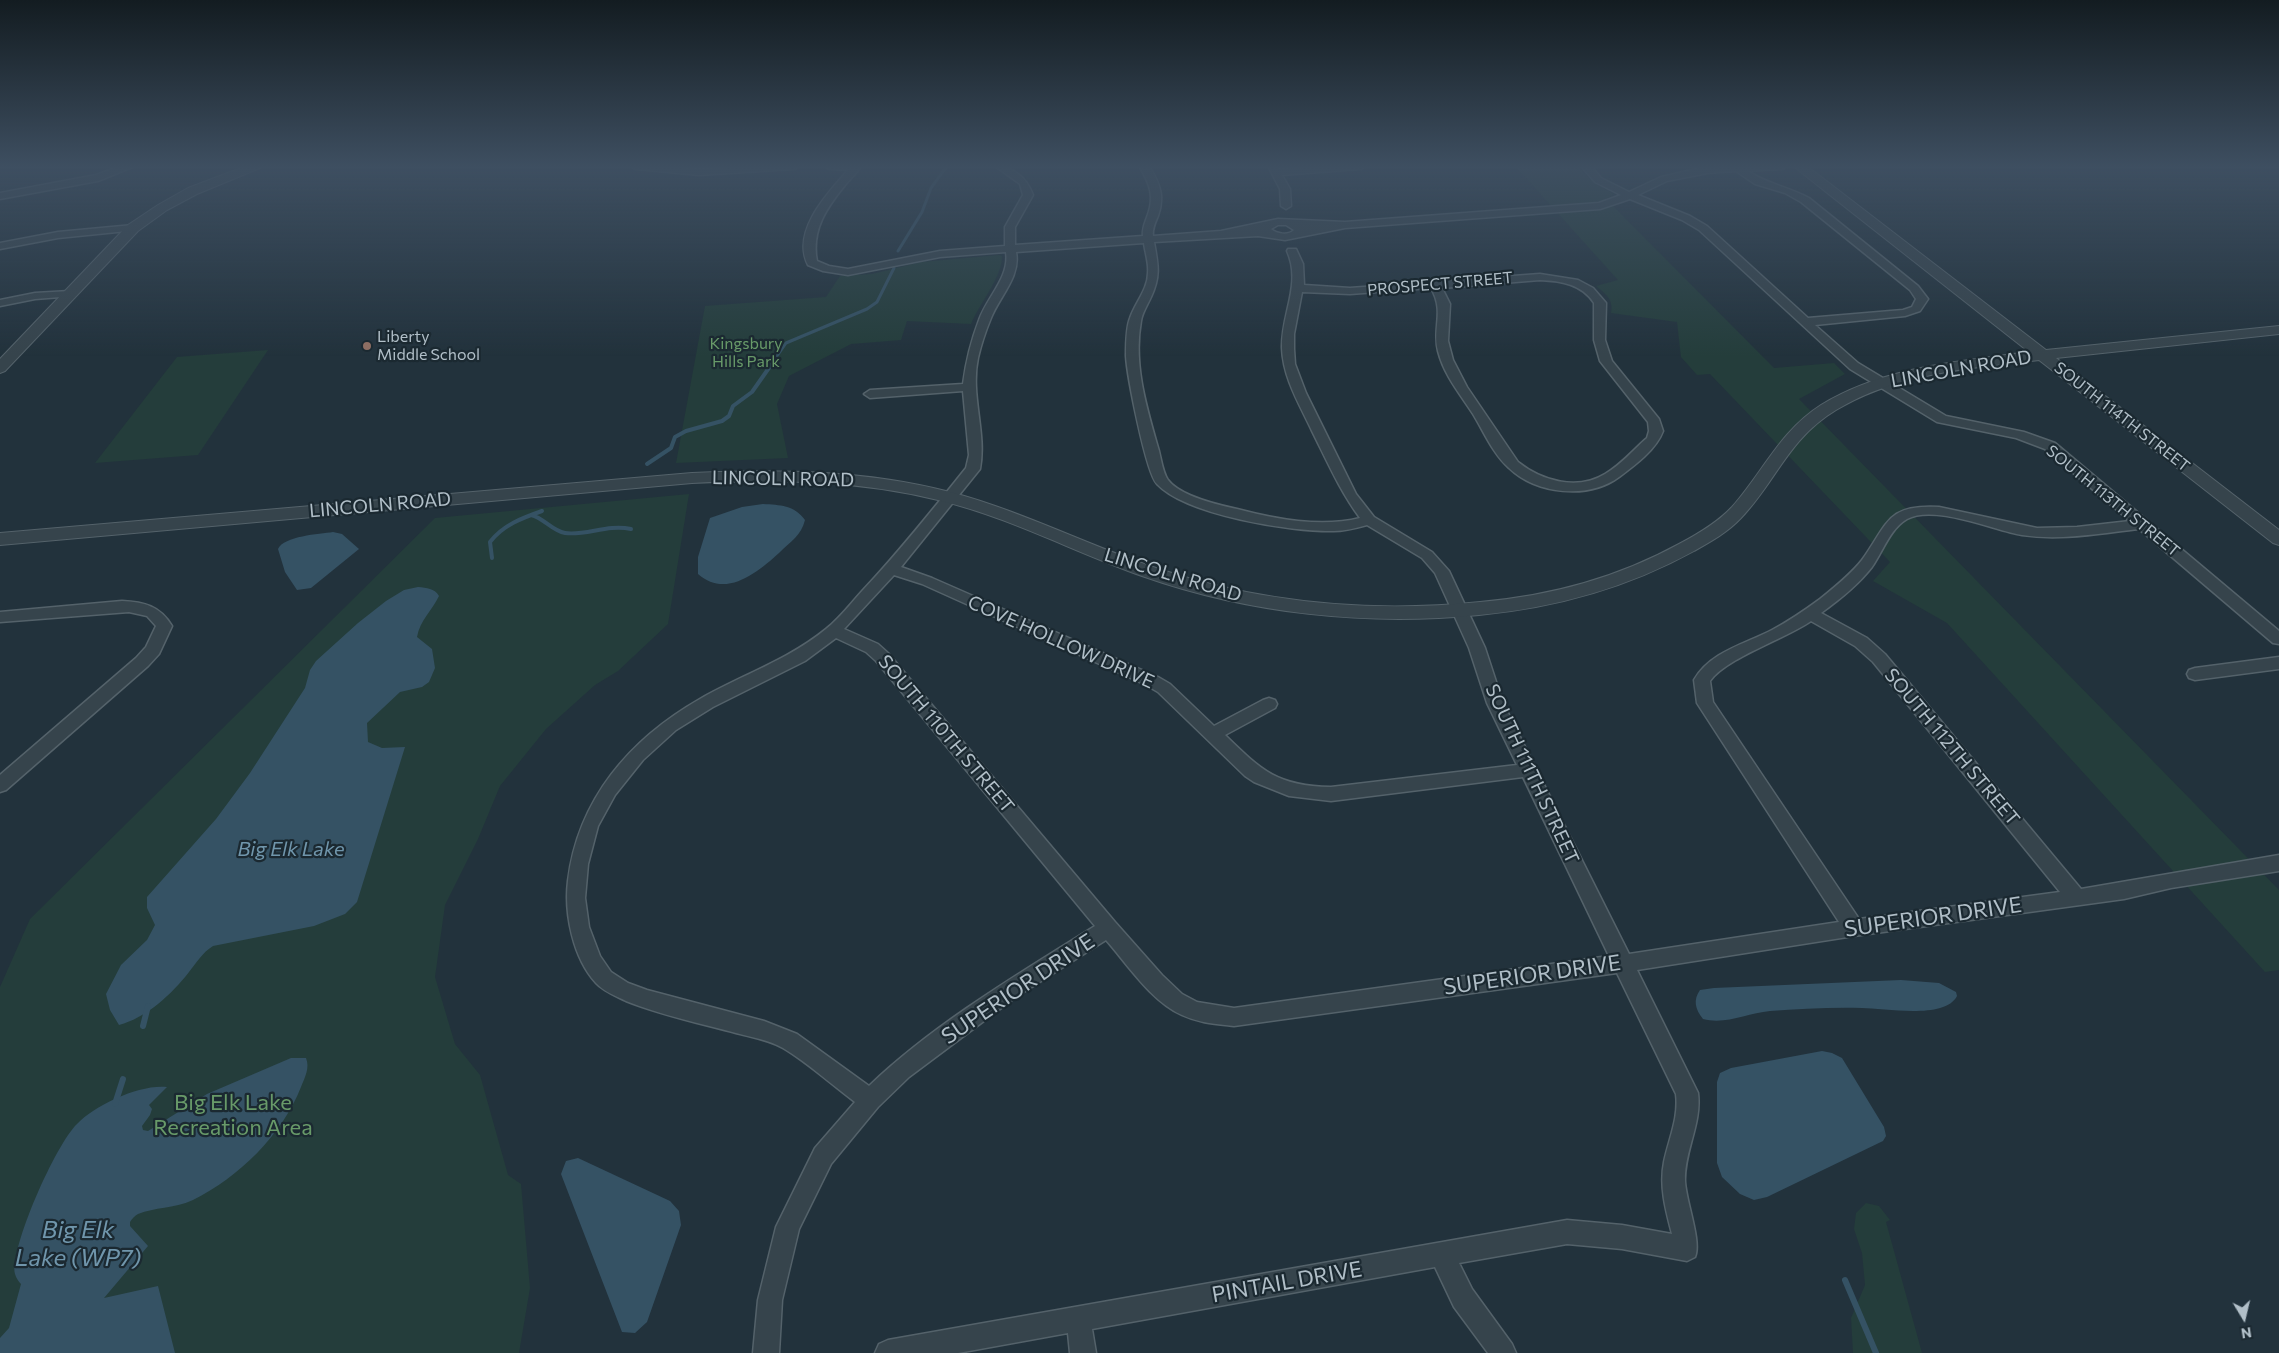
<!DOCTYPE html>
<html>
<head>
<meta charset="utf-8">
<style>
	body { margin:0 }
	#map { position:relative; width:2279px; height:1353px; overflow:hidden; background:#22323c; font-family:Commissioner,sans-serif }
	canvas { display:block }
	.north { position:absolute; left:2219px; top:1293px; width:50px; height:50px; -webkit-text-stroke:4px #1b2931; paint-order:stroke; rotate:171deg; font-size:14px; font-weight:700; line-height:20px; text-align:center; color:#b1bfc8 }
	.north::after { content:''; display:block; margin:auto; width:18px; height:22px; background:#b1bfc8; clip-path:polygon(50% 0,100% 100%,50% 72%,0 100%) }
</style>
</head>
<body>
<div id="map">
<canvas width="2279" height="1353"></canvas>
<div class="north">N</div>
</div>
<script>
const g = document.querySelector('canvas').getContext('2d');
g.lineJoin = 'round';
function fillPath(path, color) { g.fillStyle = color; g.fill(path, 'evenodd'); }
function strokePath(path, color, width, dash) { g.strokeStyle = color; g.lineWidth = width; g.lineCap = dash ? 'butt' : 'round'; g.setLineDash(dash || []); g.stroke(path); }
function drawText(font, color, halo, rows, align = 'center') {
  g.font = font + ' Commissioner,sans-serif'; g.lineWidth = 4.5; g.setLineDash([]); g.textBaseline = 'middle'; g.strokeStyle = halo; g.fillStyle = color; for (const [text, x, y, turn = 0] of rows) {
    g.save(); g.translate(x, y); g.rotate((+turn || 0) * Math.PI / 180); g.textAlign = isNaN(turn) ? turn : align; if (halo) g.strokeText(text, 0, 0); g.fillText(text, 0, 0); g.restore();
  }
}
fillPath(new Path2D(`
	M1515 166H1577L1593 182 1614 194 1606 199 1774 368 1834 363 1845 374 1799 399 2279 890V970L2265 972 1947 623 1873 581 1890 562 1710 374 1697 375 1681 357 1677 322 1611 313C1614 300 1606 294 1596 286L1618 280Z
	M999 255 1002 256C1003 276 979 304 971 324L907 321 901 340 851 344 789 376 777 404 788 458 676 463 705 306 826 297 840 276 872 274 921 262Z
	M268 350 198 455 95 463 177 357Z
	M689 494 668 624 618 671 595 685 546 729 500 786 478 839 445 905 435 977 455 1044 480 1075 508 1175 521 1184 530 1288 519 1353H0V987L30 919 435 518Z
	M1866 1203 1879 1206 1890 1220 1886 1222 1922 1353H1853L1851 1318 1865 1285 1862 1253 1854 1229 1856 1213Z`), '#243d3b');
fillPath(new Path2D(`
	M763 504C780 505 794 505 805 520 801 536 791 541 779 553 758 572 726 599 698 574V557L710 518 742 507Z
	M333 532 342 534 359 549 311 588 297 590 285 572 278 549C284 536 319 534 333 532Z
	M418 587C427 588 434 588 439 596 432 611 420 620 417 637L432 649 435 668 429 682 422 687 400 692 367 723 368 742 382 748 405 747 357 902 345 914 314 926 213 946C202 953 197 962 189 972 172 994 146 1018 119 1025L110 1010 106 994 121 965 147 940 155 925 147 908V897L216 819 250 773 305 688 310 670 316 661 358 623 386 601 404 590Z
	M1901 980 1939 983 1956 992 1957 996C1945 1020 1884 1008 1862 1008 1832 1007 1800 1009 1770 1011 1747 1013 1726 1025 1703 1019 1695 1009 1693 1000 1700 990L1714 988Z
	M1822 1051 1832 1053 1842 1058 1884 1127 1886 1136 1883 1141 1767 1197 1754 1200 1740 1194 1722 1177 1717 1163V1082L1720 1073 1731 1068Z
	M291 1058H306C310 1068 305 1077 301 1087 282 1135 239 1177 193 1200 173 1209 155 1207 138 1214 134 1216 132 1219 130 1222V1226L148 1246 104 1298 158 1286 175 1353H0V1338L9 1328 21 1284C19 1282 16 1278 15 1274 10 1247 56 1144 77 1124 95 1105 140 1084 167 1087L149 1105 152 1109 150 1115 142 1126 143 1130 148 1131 207 1094Z
	M578 1158 670 1201 679 1211 681 1225 647 1322 635 1333 622 1332 561 1174 566 1161Z`), '#355264');
strokePath(new Path2D(`
	M898 251 922 212 931 188 947 166
	M770 366 786 343 867 309 877 302 894 268`), '#355264', 3);
strokePath(new Path2D(`
	M647 464 671 448 675 437 686 431 722 421 729 416 733 406 752 392 771 365
	M531 515C544 518 552 531 565 533 586 536 607 524 631 529
	M492 558 490 542C503 525 522 518 542 511`), '#355264', 4);
strokePath(new Path2D(`
	M143 1026 148 1006
	M115 1104 123 1079
	M1845 1280 1876 1353`), '#355264', 6);
const minor = new Path2D(`
	M121 166H135L98 181 0 199V193L96 175Z
	M631 166 699 169 799 166 795 169 699 175 635 169Z
	M825 166H861C858 172 851 178 846 184 827 207 811 230 817 261L829 266 848 269 940 251 1005 246V227L1023 195 1020 184 995 166C1013 166 1027 178 1033 195L1015 227V245L1143 236C1142 229 1145 223 1147 217 1155 197 1150 184 1139 166H1149C1160 183 1165 197 1158 216 1155 223 1152 229 1153 236L1221 231 1278 219 1345 222 1599 203 1621 195 1595 182 1581 166H1591L1601 178 1629 192 1661 177 1709 166H1787L1783 169 1748 171C1767 184 1789 187 1809 198L1918 286 1928 299 1920 311 1905 316 1815 325 1858 363 1946 416 2024 432 2055 443 2279 631V644L2273 643 2139 529C2101 533 2061 541 2022 535 1993 530 1934 504 1907 519 1890 529 1883 551 1872 567 1858 585 1839 600 1821 613L1867 638 1885 654 2081 889 2279 855V871L2171 888 2124 899 1854 936 1637 970 1698 1093C1702 1124 1684 1151 1685 1181 1686 1202 1702 1242 1695 1257L1687 1261 1622 1249 1567 1244 1459 1263 1472 1289 1512 1344 1516 1353H1488L1454 1307 1435 1267 1092 1329 1096 1353H1070L1068 1333 958 1353H875L879 1344 888 1340 1567 1220 1622 1225 1672 1234C1666 1211 1659 1186 1664 1162 1669 1138 1679 1118 1676 1094L1617 973 1234 1026C1216 1024 1199 1023 1182 1015 1151 1001 1128 965 1106 940L1016 997 909 1077 878 1107 831 1164 799 1229 782 1300 779 1353H753L758 1300 776 1227 815 1148 855 1102C832 1085 807 1062 783 1048 769 1040 751 1037 736 1033 699 1023 661 1015 626 1001 616 996 603 991 596 983 573 958 564 913 568 881 578 799 630 739 700 699 742 675 788 660 826 629 840 618 851 603 863 590 900 551 933 509 966 468L969 455 963 391 870 398 864 394 870 390 963 384C966 361 971 341 979 320 987 297 1010 277 1006 252L940 257 848 275 823 271 808 265C791 231 828 193 848 170L829 169ZM1736 171 1755 184 1785 193 1801 202 1910 290 1916 299 1912 307 1903 310 1808 318 1707 226 1690 216 1638 195 1667 181 1708 173ZM1630 199 1682 220 1699 230 1850 369 1937 422 2016 438 2045 449 2130 521 2077 527 2037 528 1939 507C1886 504 1888 524 1862 560 1851 574 1835 587 1820 599 1805 610 1789 621 1772 630 1745 644 1710 652 1694 680L1697 703 1839 922 1629 954 1503 703 1485 648 1449 571 1432 552 1374 517 1356 494 1306 393 1295 364 1294 349V334L1302 292 1350 294 1431 288C1445 312 1432 328 1438 351 1444 375 1460 394 1473 414 1484 432 1493 454 1509 468 1536 494 1588 500 1619 477 1634 466 1656 450 1663 431L1659 419 1612 361 1605 340 1606 303 1593 288 1578 280 1540 274 1350 288 1304 285 1303 264 1296 249H1288L1287 251C1302 284 1281 314 1282 348 1283 378 1300 405 1312 431 1327 461 1340 491 1360 518 1321 528 1275 519 1237 509 1218 505 1180 496 1168 480 1163 473 1161 459 1159 451 1147 409 1133 365 1141 321 1142 313 1148 304 1151 297 1161 276 1158 264 1154 242L1258 236 1285 240 1345 228 1600 209ZM1278 225H1286L1294 230C1288 236 1277 234 1271 229ZM1144 243C1145 252 1149 263 1148 273 1148 289 1135 303 1130 318 1126 328 1126 345 1126 356 1127 375 1146 473 1157 484 1186 515 1291 532 1334 531 1345 531 1356 528 1367 525L1422 558 1435 573 1469 648 1487 703 1517 765 1331 787C1277 786 1262 771 1225 735L1275 708 1277 704 1275 700 1269 698 1263 700 1214 726 1170 684 1158 677 932 578 901 567 980 469C987 433 970 395 978 358 981 345 986 330 991 318 1000 296 1021 276 1016 252ZM1540 280C1561 281 1582 284 1594 303V340L1600 361 1648 422 1649 431 1647 438C1633 450 1621 465 1605 474 1577 491 1542 481 1518 462L1467 387 1453 360 1448 341 1450 304 1442 288ZM894 575 922 584 1146 685 1158 692 1245 776 1254 782 1289 796 1331 801 1523 777 1609 956 1234 1008 1197 1002 1182 994 1162 975 1115 922 888 653 878 644 844 629ZM1811 621 1855 646 1873 662 2060 892 1859 919 1713 702 1710 681C1726 658 1785 639 1811 621ZM836 638 866 652 876 661 1095 926C1018 974 934 1024 869 1086L797 1034 764 1021 647 990 628 983 611 972 600 956 589 927 585 898 588 864 598 826 615 795 643 760 676 730 713 707 805 661Z
	M1268 166H1278L1279 169 1365 166 1361 169 1282 175 1290 189 1291 206 1286 209 1281 206 1280 189Z
	M133 225 137 226V230L58 238 0 249V243L58 232Z
	M70 291 74 292 76 294 74 296 35 299 0 306V300L35 293Z
	M122 601C144 602 160 606 172 626L159 654 148 666 6 790 0 792V775L136 658 146 647 156 626 147 616 129 612 0 622V612Z
	M2279 657V669L2195 680 2189 678 2187 674 2189 670 2195 668Z`);
const tertiary = new Path2D(`
	M246 166H265L197 194 167 210 138 231 5 371 0 373V359L128 225 158 205 188 188Z
	M1793 166H1807L2046 350 2279 326V334L2056 358 2279 530V545L2273 543 2039 360C1970 368 1897 373 1836 410 1788 439 1777 480 1741 518 1728 532 1710 542 1694 551 1627 588 1554 608 1479 615 1366 626 1250 614 1142 576 1074 552 1009 517 938 500 857 480 774 479 692 483L0 545V533L692 473C779 469 865 470 950 492 1022 511 1089 546 1159 569 1262 603 1372 613 1480 602 1550 596 1617 578 1679 544 1698 534 1717 523 1732 507 1763 472 1780 431 1821 405 1883 367 1959 361 2029 352Z`);
strokePath(minor, '#54626a', 3);
strokePath(tertiary, '#54626a', 2);
fillPath(minor, '#36444c');
fillPath(tertiary, '#36444c');
const sky = g.createLinearGradient(0, 0, 0, 356);
sky.addColorStop(0, '#131c21');
sky.addColorStop(0.47, '#3e4f61');
sky.addColorStop(1, '#3e4f6100');
g.fillStyle = sky;
g.fillRect(0, 0, 2279, 356);
for (const [x, y, r, color] of [
	[367,346,5,"#8d6e63"]
]) { const dot = new Path2D(); dot.arc(x, y, r, 0, 2 * Math.PI); g.fillStyle = color; g.fill(dot); strokePath(dot, '#1b2931', 2); }
drawText('16px', '#b1bfc8', '#1b2931', [
	["PROSPECT STREET",1440,284,-5],
	["SOUTH 114TH STREET",2122,417,38],
	["SOUTH 113TH STREET",2113,501,39]
]);
drawText('16px', '#b1bfc8', '#1b2931', [
	["Liberty",377,337],
	["Middle School",377,355]
], 'left');
drawText('16px', '#689a69', '#1b2931', [
	["Kingsbury",746,344],
	["Hills Park",746,362]
]);
drawText('19px', '#b1bfc8', '#1b2931', [
	["LINCOLN ROAD",1961,369,-10],
	["LINCOLN ROAD",783,479,1],
	["LINCOLN ROAD",380,505,-5],
	["LINCOLN ROAD",1173,575,17],
	["COVE HOLLOW DRIVE",1061,642,24],
	["SOUTH 110TH STREET",946,734,50],
	["SOUTH 112TH STREET",1952,747,50],
	["SOUTH 111TH STREET",1532,774,65]
]);
drawText('italic 20px', '#7096ac', '#1b2931', [
	["Big Elk Lake",291,849]
]);
drawText('22px', '#b1bfc8', '#1b2931', [
	["SUPERIOR DRIVE",1933,917,-8],
	["SUPERIOR DRIVE",1532,975,-8],
	["SUPERIOR DRIVE",1018,989,-34],
	["PINTAIL DRIVE",1287,1282,-10]
]);
drawText('22px', '#689a69', '#1b2931', [
	["Big Elk Lake",233,1103],
	["Recreation Area",233,1128]
]);
drawText('italic 24px', '#7096ac', '#1b2931', [
	["Big Elk",78,1230],
	["Lake (WP7)",78,1258]
]);
</script>
</body>
</html>
